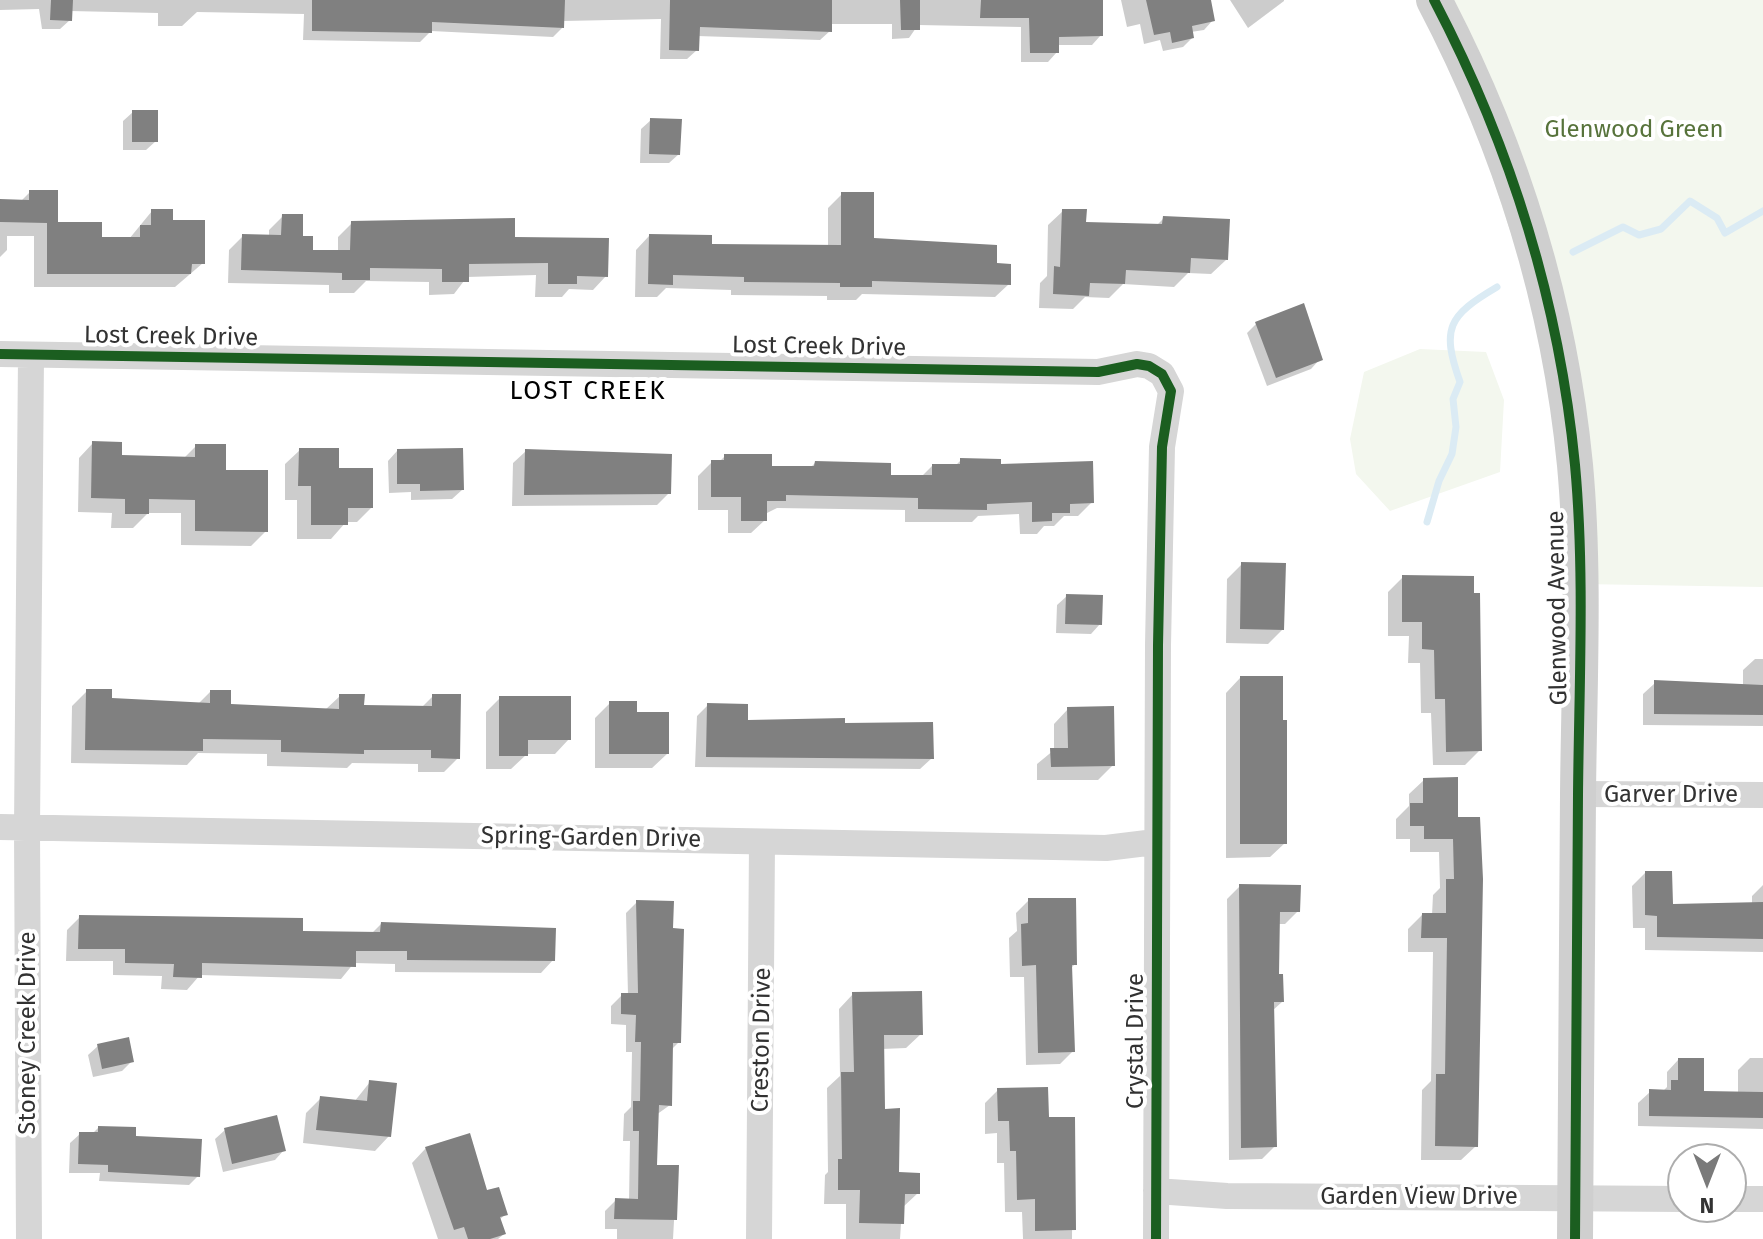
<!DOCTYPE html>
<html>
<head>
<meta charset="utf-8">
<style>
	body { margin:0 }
	#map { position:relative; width:1763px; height:1239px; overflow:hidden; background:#fff; font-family:"Fira Sans",sans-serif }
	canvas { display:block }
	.north { position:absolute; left:1667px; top:1143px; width:80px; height:80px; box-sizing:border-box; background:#fff; border:2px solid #adadad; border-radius:50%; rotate:180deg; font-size:22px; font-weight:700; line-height:32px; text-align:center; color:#323232 }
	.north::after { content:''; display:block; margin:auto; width:28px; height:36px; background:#7a7a7a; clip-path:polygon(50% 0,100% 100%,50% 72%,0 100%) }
</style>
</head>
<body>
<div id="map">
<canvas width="1763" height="1239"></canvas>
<div class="north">N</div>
</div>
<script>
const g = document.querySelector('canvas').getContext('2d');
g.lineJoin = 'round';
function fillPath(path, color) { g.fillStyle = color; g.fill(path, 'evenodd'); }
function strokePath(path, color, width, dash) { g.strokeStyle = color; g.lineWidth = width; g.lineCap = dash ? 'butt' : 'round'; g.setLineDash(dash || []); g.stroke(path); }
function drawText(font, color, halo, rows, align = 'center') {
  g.font = font + ' "Fira Sans",sans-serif'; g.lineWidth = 8; g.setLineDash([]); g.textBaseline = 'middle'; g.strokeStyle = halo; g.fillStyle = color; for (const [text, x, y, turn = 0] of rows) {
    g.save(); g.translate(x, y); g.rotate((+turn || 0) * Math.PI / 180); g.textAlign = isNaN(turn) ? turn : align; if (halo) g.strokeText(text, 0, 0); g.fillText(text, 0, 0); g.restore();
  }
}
fillPath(new Path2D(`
	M1434 0H1763V587L1580 584 1568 406Z
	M1420 349 1486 352 1504 400 1500 472 1390 511 1356 474 1350 439 1364 372Z`), '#f3f7ee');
fillPath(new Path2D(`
	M0 0H1101V35L1092 45H1057V52L1048 62H1021V27L918 25 909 38 892 39V24H830V31L820 40 697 36V50L687 59H660L661 19 563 21 562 28 553 37 431 31 420 42 303 40 304 14 197 12 182 26H158V13L70 11V20L60 29H42L39 9 0 10Z
	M1121 0H1209L1213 20 1204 30 1191 32 1192 38 1183 47 1163 51 1160 40 1144 44 1140 24 1127 27Z
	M1230 0H1284V1L1248 28Z
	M133 112 156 141 146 150H123V121Z
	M651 120 679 154 669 163H640L641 129Z
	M30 192 56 224 100 239H129L152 211 171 222 203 263 175 287H34V236H7V250L0 257V201H21Z
	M842 194 872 240 995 265 1009 284 995 297 862 294 856 300H827V296L731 295V290L666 288 657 297H635L636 250 649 236 710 246 828 247V208Z
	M1063 211 1084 224 1156 226 1164 218 1226 260 1211 274 1188 273 1174 287 1123 284 1109 298 1085 297 1073 309 1039 308 1040 283 1047 276 1048 225Z
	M283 216 311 252H338V237L352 223 513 239 606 276 593 290 569 289 562 297H535L536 275 467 277 454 294 429 295V282L366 281 354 293H329V285L228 283 229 250 243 236H269V230Z
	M1256 324 1320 359 1311 369 1267 386 1247 333Z
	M93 443 120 457 184 458 196 446 224 472 266 531 251 546 181 545V513H148L133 528H111L112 513 78 512 79 458Z
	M300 450 337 470 371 508 357 522H346L331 539H297V500H285V464Z
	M397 451 462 490 452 499 411 500V492L389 493 388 461Z
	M526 451 669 493 657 505 512 506 513 463Z
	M725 456 770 468H810L815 463 889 477H921L932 466H955L961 460 999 466 1092 502 1078 516H1064L1054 526H1044L1037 534H1020L1019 514 978 516 972 522H905V510L777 508 765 514V520L751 533H728V510H698V476L712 462H719Z
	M1242 564 1283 629 1268 644 1226 643 1227 579Z
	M1403 577 1480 750 1465 765H1433L1431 713H1421L1420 663H1408L1409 636H1388V592Z
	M1067 596 1100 624 1091 634 1056 633 1057 605Z
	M1755 659H1763V726L1643 725V694L1655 683 1743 686V670Z
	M1240 678 1285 843 1270 857 1226 858V693Z
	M87 691 110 700 198 704 210 692 229 706 325 710 340 696 362 707 421 708 433 696 458 758 444 772H418V764L352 763 347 768 267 766V754L198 753 187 765 71 763 72 706Z
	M500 698 569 739 555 754H527L511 769H486V712Z
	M610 703 635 714 667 754 652 768H595V718Z
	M708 705 746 722 843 725 932 758 920 769 695 767 697 716Z
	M1068 709 1113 765 1098 780H1037V764L1054 750V724Z
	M1456 779 1476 1146 1461 1160H1421L1422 1090 1431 1081 1433 952H1408V929L1422 915H1432L1433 895 1440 888 1439 852H1410V839H1396V819L1409 806V794L1424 780Z
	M1645 873 1671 906 1752 905V896L1763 885V952L1645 950V928H1633L1632 886Z
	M1240 886 1298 911 1285 924H1278L1277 976 1282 1002 1272 1011 1275 1146 1262 1159 1229 1160 1227 899Z
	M1029 900 1075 964 1070 969 1073 1051 1060 1064 1026 1065 1024 977H1010L1009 938 1017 931 1016 913Z
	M637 902 679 1042 671 1050 670 1105 656 1115 655 1167H677L673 1239H617V1229H605V1211L616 1200 629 1201 630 1141H623L624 1114 631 1107 632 1052H626V1025L611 1024V1006L622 995H628L626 913Z
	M80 917 301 933 371 934 381 924 553 960 541 973 395 972V964L354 963 341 979 200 975 187 990 161 989 162 976 113 975V961H66L67 930Z
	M853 994 921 1034 906 1048 882 1049 884 1111 897 1174 918 1193 902 1208 900 1239H846V1204H824L825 1175 828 1172 827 1088 840 1076 839 1009Z
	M98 1046 132 1061 122 1071 93 1077 88 1055Z
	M1750 1058H1763V1129L1638 1126V1103L1650 1092H1662L1667 1087V1072L1678 1060 1703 1093 1738 1094V1070Z
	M370 1082 389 1136 375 1151 303 1143 306 1113 321 1098 354 1102Z
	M998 1090 1047 1119H1073L1072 1239H1023L1022 1212H1005L1004 1163H997V1133L985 1134V1103Z
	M98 1128 134 1138 198 1176 189 1185 99 1181 100 1173H69L70 1143 80 1134H92Z
	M225 1130 284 1150 275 1160 223 1172 215 1139Z
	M426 1148 486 1193 506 1214 499 1220 504 1234 498 1239H438L412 1163Z`), '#0003');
strokePath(new Path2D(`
	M1573 252 1623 227 1639 235 1661 229 1690 201 1717 218 1725 233 1763 211
	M1427 522 1439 481 1452 454 1456 427 1453 399 1460 382C1441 328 1448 316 1497 287`), '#dbebf4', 7);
fillPath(new Path2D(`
	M51 0H73L72 21 50 20Z
	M312 0H565L564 28 432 22V33L312 31Z
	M670 0H832V32L700 27 699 51 669 50Z
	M900 0H920V30H901Z
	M981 0H1103V36L1059 37V53H1030L1029 18H980Z
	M1146 0H1211L1215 21 1192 26 1194 38 1172 43 1170 32 1154 35Z
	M132 110H158V142H132Z
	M650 118 682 119 680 155 649 154Z
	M29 190H58V222H102V237H140V225H151V209H173V220H205V264H192L191 274H47V223L0 222V199L29 200Z
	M841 192H874V238L997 245V263L1011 264V285L872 281V287H840V283L744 282V277L673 275V285L648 284 649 234 712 235V244L841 245Z
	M1062 209H1087L1086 222 1162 224 1163 216 1230 219 1228 260 1191 258 1190 273 1126 270 1125 284 1090 283 1089 296 1053 294 1054 266 1060 267Z
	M282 214H303V236H313V250H350L351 221 515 218V237L609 238 608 277 577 276V284H548V263L469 264V282H442V269L370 268V280H342V273L241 270 242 234 281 235Z
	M1304 303 1323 360 1276 378 1255 322Z
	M92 441 122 442V455L195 457V444H226V470H268V532L195 531V500L149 499V514H125V499L91 498Z
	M299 448H339V468H373V508H348V525H311V486H298Z
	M463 448 464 490 420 491V484H397V449Z
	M525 449 672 454 671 494 524 495Z
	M724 454H772V466H814L815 461 891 463V475H932V464H960V458L1001 459V464L1093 461 1094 503 1070 504V513H1052V521L1032 522V502L987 504V510L918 509V498L786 495V501H767V521H741V497H711V460H724Z
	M1241 562 1286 563 1284 630 1240 629Z
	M1402 575 1474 576V593H1480L1482 751 1446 752 1445 699H1435L1434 650 1422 649V622H1402Z
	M1066 594 1103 595 1102 625 1065 624Z
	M1240 676H1283V720H1287V844H1240Z
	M1654 680 1763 685V715L1654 714Z
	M86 689H112V698L210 703V690H231V704L339 709V694H365L364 705 432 706V694H461L460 759 431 758V750H364V754L281 752V740L203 739V751L85 750Z
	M499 696H571V740H528V756H499Z
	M609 701H637V712H669V754H609Z
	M707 703 748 704V720L845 718V723L933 722 934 759 706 757Z
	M1114 706 1115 766 1051 767 1050 748H1068L1067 707Z
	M1458 777V817H1480L1483 879 1478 1147 1435 1146 1436 1074H1445L1447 938H1421L1422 913H1446V879H1454L1453 839H1424V826H1410V803H1423V778Z
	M1645 871H1672L1673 904 1763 902V939L1657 937V916L1645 915Z
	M1239 884 1301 885 1300 912H1280L1279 974H1283L1284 1002H1274L1277 1147 1241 1148Z
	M1028 898H1076L1077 965H1072L1075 1052 1038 1053 1036 965 1022 966 1021 924 1028 923Z
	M636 900 674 901 673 928 684 929 681 1043H673L672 1106 659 1105 657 1165H679L677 1220 614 1219 615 1198 638 1199 639 1131H633V1101H640L641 1042H635L636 1015 621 1014V993H638Z
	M79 915 303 918V931L380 932 381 922 556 928 555 961 407 960V951H356V967L202 963V978L173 977 174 964 125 963V949H78Z
	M922 991 923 1035H884L885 1109 900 1108 899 1172 920 1173V1194H905L904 1224 859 1223 860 1190H838V1159H842L841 1072H854L852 992Z
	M129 1037 134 1062 102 1069 97 1044Z
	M1678 1058H1704V1091L1763 1092V1118L1649 1116V1089L1671 1090V1080H1678Z
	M369 1080 397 1083 391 1137 316 1130 320 1096 367 1101Z
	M1048 1087 1049 1117H1075L1076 1230 1035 1231V1199L1017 1200 1016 1151H1010L1009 1121H998L997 1088Z
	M277 1115 286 1151 232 1164 224 1128Z
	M98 1126 136 1127V1136L202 1139 200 1177 108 1172V1165L78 1164 79 1132H98Z
	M470 1133 487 1190 499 1187 508 1215 500 1217 506 1234 490 1239H468L464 1227 454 1230 425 1147Z`), '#808080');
strokePath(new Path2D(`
	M0 354 1098 372 1137 364 1149 366 1162 374 1171 391 1162 447 1158 645 1156 1239
	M1578 794 1763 795
	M0 827 1106 848 1155 842
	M1156 1191 1227 1196 1683 1199
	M1731 1199H1763
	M29 1239 27 828 31 356
	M759 1239 762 842`), '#d6d6d6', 26);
strokePath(new Path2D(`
	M1434 0C1510 145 1559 301 1575 465 1585 574 1579 685 1578 795 1577 943 1576 1091 1575 1239`), '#cfcfcf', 36);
strokePath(new Path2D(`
	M1434 0C1510 145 1559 301 1575 465 1585 574 1579 685 1578 795 1577 943 1576 1091 1575 1239
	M0 354 1098 372 1137 364 1149 366 1162 374 1171 391 1162 447 1158 645 1156 1239`), '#1b5e20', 10);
drawText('24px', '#57733b', '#fff', [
	["Glenwood Green",1634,130]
]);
drawText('24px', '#323232', '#fff', [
	["Lost Creek Drive",171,337,1],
	["Lost Creek Drive",819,347,1],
	["Glenwood Avenue",1558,608,-91],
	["Garver Drive",1671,795],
	["Spring-Garden Drive",591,838,1],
	["Stoney Creek Drive",28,1033,-90],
	["Creston Drive",762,1040,-89],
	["Crystal Drive",1136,1041,-90],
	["Garden View Drive",1419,1197]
]);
g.letterSpacing = '2px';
drawText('26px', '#000', '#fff', [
	["LOST CREEK",588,392]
]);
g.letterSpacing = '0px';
</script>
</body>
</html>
